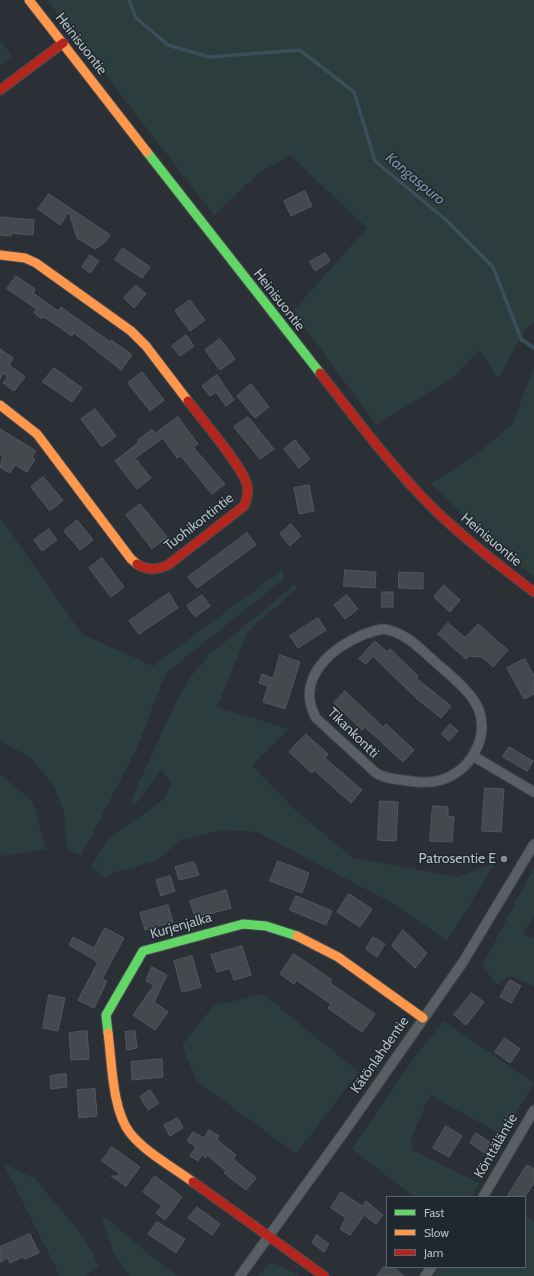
<!DOCTYPE html>
<html>
<head>
<meta charset="utf-8">
<style>
	body { margin:0 }
	#map { position:relative; width:534px; height:1276px; overflow:hidden; background:#2a3036; font-family:Cabin,sans-serif }
	canvas { display:block }
	.legend { position:absolute; left:386px; top:1196px; width:140px; height:72px; box-sizing:border-box; background:#1f282f; border:1px solid #5b646b; margin:0; padding:5px 7px; list-style:none; font-size:12px; color:#b6bec6 }
	.legend li { display:flex; align-items:center; gap:8px; height:20px }
	.legend b { width:20px; border:1px solid #5b646b }
</style>
</head>
<body>
<div id="map">
<canvas width="534" height="1276"></canvas>
<ul class="legend">
<li><b style="height:5px;background:#63d668"></b>Fast</li>
<li><b style="height:5px;background:#ff974d"></b>Slow</li>
<li><b style="height:5px;background:#b3261e"></b>Jam</li>
</ul>
</div>
<script>
const g = document.querySelector('canvas').getContext('2d');
g.lineJoin = 'round';
function fillPath(path, color) { g.fillStyle = color; g.fill(path, 'evenodd'); }
function strokePath(path, color, width, dash) { g.strokeStyle = color; g.lineWidth = width; g.lineCap = dash ? 'butt' : 'round'; g.setLineDash(dash || []); g.stroke(path); }
function drawText(font, color, halo, rows, align = 'center') {
  g.font = font + ' Cabin,sans-serif'; g.lineWidth = 3; g.setLineDash([]); g.textBaseline = 'middle'; g.strokeStyle = halo; g.fillStyle = color; for (const [text, x, y, turn = 0] of rows) {
    g.save(); g.translate(x, y); g.rotate((+turn || 0) * Math.PI / 180); g.textAlign = isNaN(turn) ? turn : align; if (halo) g.strokeText(text, 0, 0); g.fillText(text, 0, 0); g.restore();
  }
}
fillPath(new Path2D(`
	M47 0H534V323L524 331 498 379 479 350 455 376 376 425 293 311 367 228 290 155 259 173 214 215Z
	M0 40 12 56 0 66Z
	M534 367V576C495 550 463 516 431 483L469 460 512 425Z
	M0 517 82 634 153 666 282 570 284 579 166 673 136 750 81 856 67 849 64 813 54 786 32 759 0 740Z
	M294 585 299 587 248 631 217 707 289 729 252 765 295 810 353 858 458 877 496 862 447 941 394 904 257 832 223 830 181 840 158 860 110 874 106 879 91 866 107 840 163 800 172 784 161 770 135 805 131 800 175 704 192 675 209 655Z
	M0 774 33 802 46 849 0 856Z
	M534 867V917L522 934 534 938V986L509 976 497 984 482 966Z
	M263 994 359 1072 296 1154 197 1081 182 1046 213 1006Z
	M444 1021 534 1083 502 1135 430 1095 411 1139 412 1150 479 1183 472 1197H414L352 1149 413 1059Z
	M3 1163 35 1179 83 1236 99 1266 85 1276H60Z
	M100 1213 166 1268 180 1276H130L114 1254Z
	M525 1216 534 1221V1276H433L440 1267H525Z
	M270 1262 300 1275 299 1276H258Z`), '#2b3d3c');
strokePath(new Path2D(`
	M129 0 136 18 168 45 209 57 300 50 354 92 375 161 445 219 493 267 521 339 534 348`), '#3c4e5c', 3.5);
const building = new Path2D(`
	M305 191 312 206 291 216 284 201Z
	M49 194 110 235 104 243 95 249 77 238 69 212 60 225 38 209Z
	M0 217 34 220 33 235 11 233V236L0 235Z
	M123 248 150 267 142 278 115 260Z
	M325 253 330 261 315 271 310 262Z
	M90 255 99 261 90 273 82 267Z
	M16 276 35 289 33 293 58 311 61 307 110 342 111 340 132 355 121 370 74 333 72 336 44 317 42 319 34 313 37 309 7 289Z
	M136 285 146 294 134 308 124 298Z
	M190 300 205 320 190 331 175 311Z
	M186 335 194 346 180 356 172 346Z
	M220 339 235 359 220 370 205 350Z
	M0 349 13 358 9 365 25 377 14 391 3 383 8 377 3 373 0 379Z
	M54 368 82 388 72 402 43 382Z
	M142 372 164 400 150 411 128 383Z
	M217 375 234 400 226 406 216 392 210 396 202 386Z
	M251 384 269 407 255 418 237 396Z
	M95 409 116 436 102 447 81 419Z
	M178 417 198 444 193 447 225 484 212 494 181 456 177 458 163 438 135 458 151 478 137 489 115 461 139 442 138 440 152 429 155 433Z
	M248 417 274 449 260 459 234 427Z
	M0 429 36 451 32 457 35 459 27 472 15 465 10 473 0 467 3 456 0 454Z
	M295 440 310 459 299 468 284 449Z
	M43 477 63 500 50 511 31 487Z
	M309 485 314 511 299 514 294 488Z
	M140 504 167 537 152 549 126 515Z
	M77 520 93 540 80 550 64 531Z
	M291 524 301 536 290 546 280 534Z
	M49 529 57 540 42 551 34 540Z
	M247 533 256 545 197 588 188 577Z
	M102 558 124 587 111 597 89 568Z
	M345 570 376 572 375 588 344 586Z
	M399 572 423 573V589L399 588Z
	M444 585 460 600 450 612 434 597Z
	M382 592H393V607H382Z
	M169 593 178 608 139 634 129 621Z
	M202 595 210 606 195 617 187 606Z
	M347 595 358 609 345 619 334 605Z
	M318 618 326 630 298 648 290 636Z
	M448 623 465 638 478 624 508 650 493 667 482 657 469 656 466 659 438 634Z
	M375 641 387 652 390 649 418 676 416 678 451 706 441 718 417 699 373 656 366 664 359 659Z
	M280 655 300 662 285 709 263 702 268 686 259 683 262 674 273 678Z
	M525 659 534 676V694L524 699 507 668Z
	M345 691 383 727 386 724 414 750 403 762 365 727 362 730 334 703Z
	M450 724 458 731 449 741 442 734Z
	M306 734 328 754 325 758 362 790 351 803 314 770 312 773 289 752Z
	M509 747 533 761 527 771 503 757Z
	M485 788 504 789 501 832 482 831Z
	M380 801 398 802 396 841 378 840Z
	M433 806 448 807V816L454 817 452 842 430 841Z
	M278 861 309 873 302 893 270 881Z
	M194 862 199 875 179 880 175 867Z
	M170 876 175 891 161 896 156 880Z
	M226 890 231 908 195 918 190 901Z
	M349 894 372 909 360 927 337 912Z
	M296 896 332 911 326 925 290 910Z
	M168 905 173 922 145 930 140 913Z
	M105 928 124 938 102 979 107 981 94 1008 78 1000 98 962 69 945 73 937 94 948Z
	M403 930 427 953 415 968 392 946Z
	M373 937 385 944 377 957 366 949Z
	M242 946 251 975 234 980 230 968 217 972 211 955Z
	M294 954 332 980 330 983 375 1014 362 1032 328 1008 331 1004 296 980 294 984 280 974Z
	M192 956 201 987 182 992 174 961Z
	M152 967 167 975 154 1002 168 1012 155 1030 133 1015 154 985 146 981Z
	M510 980 521 986 511 1003 500 997Z
	M472 993 484 1002 466 1025 454 1015Z
	M49 995 65 998 58 1031 43 1028Z
	M87 1031 89 1059 71 1060 69 1033Z
	M135 1031 137 1048 127 1050 125 1032Z
	M505 1038 520 1049 510 1063 495 1052Z
	M162 1059 163 1077 132 1080 131 1062Z
	M66 1074 67 1087 51 1089 50 1076Z
	M95 1089 97 1116 79 1118 77 1090Z
	M150 1090 159 1103 148 1110 140 1097Z
	M178 1118 183 1128 170 1136 164 1125Z
	M446 1126 462 1136 449 1157 433 1148Z
	M209 1130 219 1136 217 1140 236 1155 233 1159 256 1178 246 1190 224 1173 226 1171 207 1155 205 1158 202 1154 198 1161 190 1156 196 1147 187 1141 193 1132 204 1138Z
	M476 1133 493 1144 486 1154 470 1143Z
	M112 1147 140 1167 126 1186 111 1176H119L120 1174 102 1161Z
	M527 1165 534 1169V1182L525 1197H507Z
	M155 1176 182 1197 165 1220 156 1213 162 1206 143 1192Z
	M341 1192 362 1206 366 1201 383 1215 376 1224 364 1215 350 1235 340 1229 346 1218 331 1208Z
	M197 1207 220 1224 212 1235 188 1218Z
	M157 1222 185 1239 176 1253 148 1234Z
	M30 1234 39 1253 25 1259 22 1257 10 1263 8 1258 0 1262V1247Z
	M317 1235 329 1244 324 1252 312 1243Z
	M384 1267H393L404 1276H377Z`);
fillPath(building, '#44494e');
strokePath(building, '#53585d', 1);
const street = new Path2D(`
	M382 629C404 631 418 647 433 660 448 674 471 690 479 710 489 739 470 771 441 780 428 784 415 782 402 780 392 779 384 778 376 773L316 718C291 673 344 637 382 629Z
	M473 756 534 792
	M483 1197 534 1110
	M240 1276 347 1128 463 962 534 844
	M425 1276 432 1267`);
const fast = new Path2D(`
	M147 152 320 373
	M108 1033 106 1015 143 951 243 924 266 926 297 936`);
const slow = new Path2D(`
	M29 0 147 152
	M0 255 25 258 36 263 131 331 146 346 188 401
	M0 405 37 434 131 559 137 564
	M297 936 338 957 423 1018
	M108 1033C112 1062 112 1110 130 1133 146 1153 173 1167 193 1182`);
const jam = new Path2D(`
	M0 90 63 43
	M320 373C357 420 393 469 435 510 466 540 500 566 534 592
	M137 564C147 571 157 570 168 565L244 506C247 499 249 492 247 485 243 467 201 418 188 401
	M193 1182 324 1276`);
strokePath(street, '#484c51', 11);
strokePath(fast, '#484c51', 11);
strokePath(slow, '#484c51', 11);
strokePath(jam, '#484c51', 11);
strokePath(street, '#5a5f64', 9);
strokePath(fast, '#63d668', 9);
strokePath(slow, '#ff974d', 9);
strokePath(jam, '#b3261e', 9);
for (const [x, y, r, color] of [
	[504,859,4,"#858c94"]
]) { const dot = new Path2D(); dot.arc(x, y, r, 0, 2 * Math.PI); g.fillStyle = color; g.fill(dot); strokePath(dot, '#1f282f', 1.5); }
drawText('14px', '#b6bec6', '#1f282f', [
	["Heinisuontie",81,44,52],
	["Heinisuontie",279,300,52],
	["Tuohikontintie",199,522,-38],
	["Heinisuontie",491,540,40],
	["Tikankontti",353,733,44],
	["Kurjenjalka",181,926,-16],
	["Kätönlahdentie",380,1055,-55],
	["Könttäläntie",496,1146,-60]
]);
drawText('14px', '#b6bec6', '#1f282f', [
	["Patrosentie E",496,859]
], 'right');
drawText('italic 15px', '#7a92a5', '#1f282f', [
	["Kangaspuro",415,179,40]
]);
</script>
</body>
</html>
